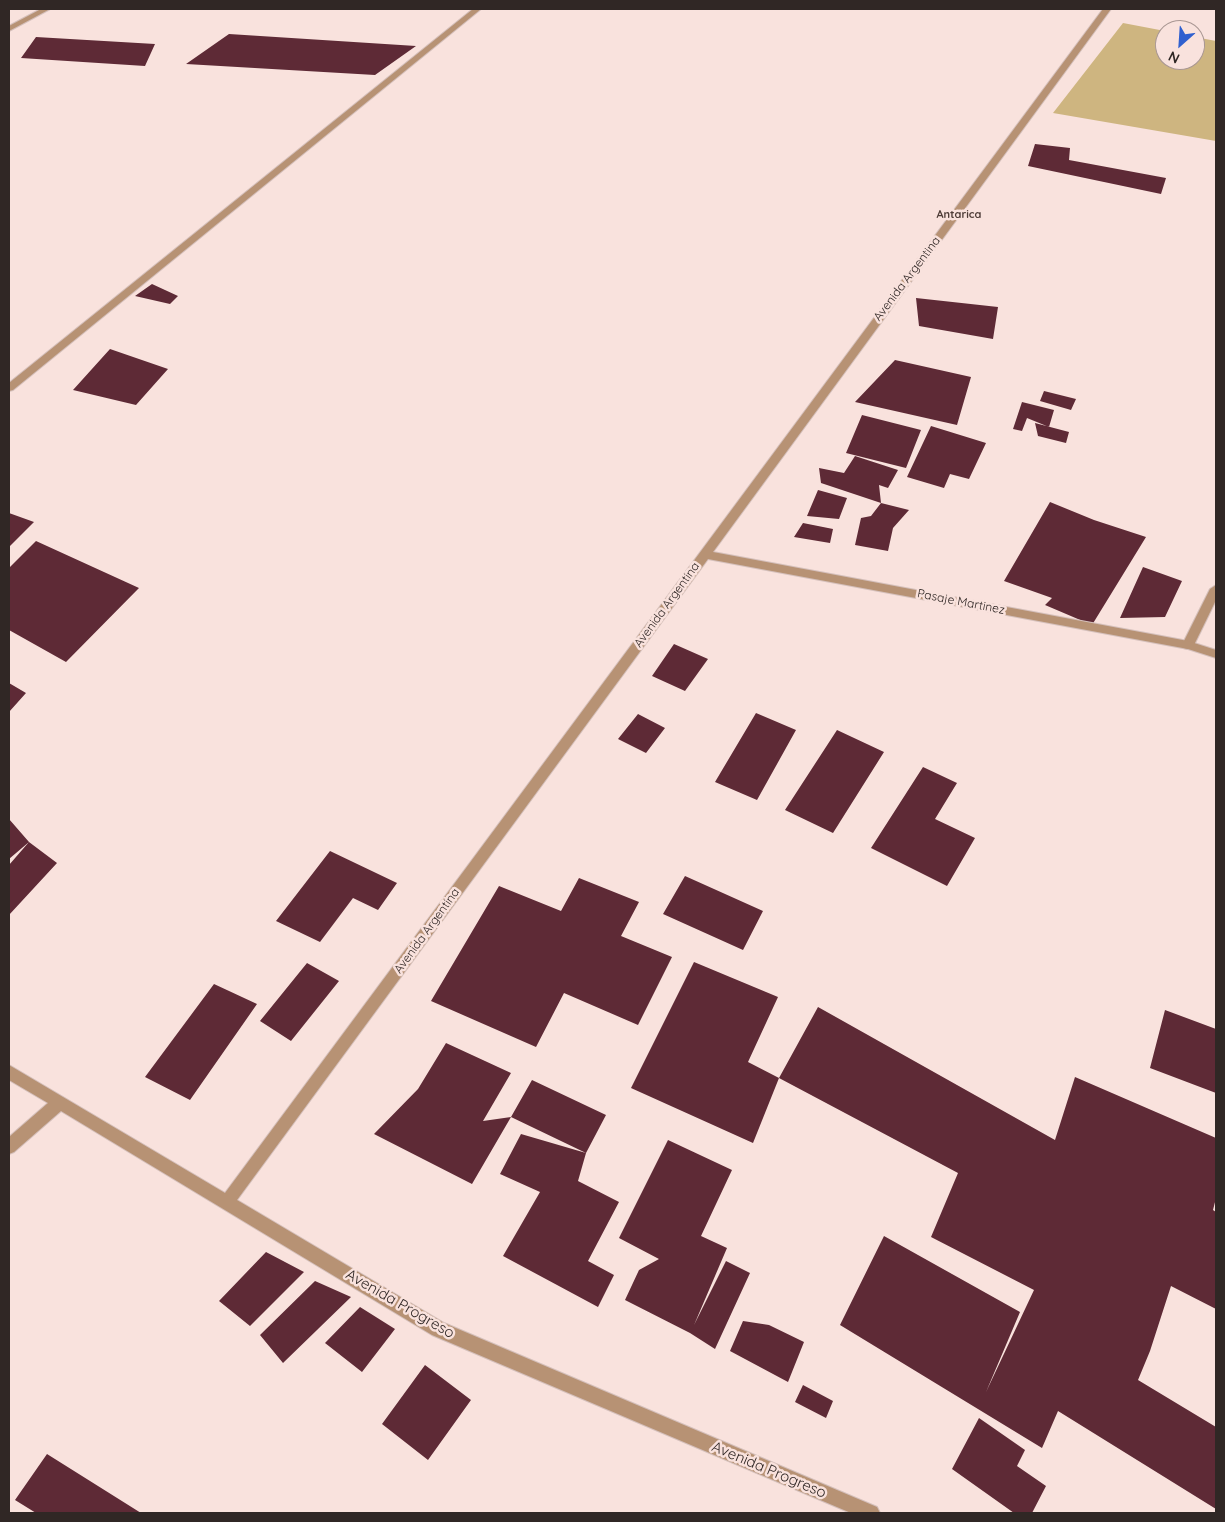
<!DOCTYPE html>
<html>
<head>
<meta charset="utf-8">
<style>
	body { margin:0 }
	#map { position:relative; width:1225px; height:1522px; overflow:hidden; background:#f9e2dd; font-family:Quicksand,sans-serif }
	canvas { display:block }
	.frame { position:absolute; inset:0; border:10px solid #302725; pointer-events:none }
	.north { position:absolute; left:1155px; top:20px; width:50px; height:50px; box-sizing:border-box; background:#f9e2dd; border:1px solid #a99793; border-radius:50%; rotate:206deg; font-size:14px; font-weight:700; line-height:20px; text-align:center; color:#302725 }
	.north::after { content:''; display:block; margin:auto; width:18px; height:22px; background:#3060cf; clip-path:polygon(50% 0,100% 100%,50% 72%,0 100%) }
</style>
</head>
<body>
<div id="map">
<canvas width="1225" height="1522"></canvas>
<div class="frame"></div>
<div class="north">N</div>
</div>
<script>
const g = document.querySelector('canvas').getContext('2d');
g.lineJoin = 'round';
function fillPath(path, color) { g.fillStyle = color; g.fill(path, 'evenodd'); }
function strokePath(path, color, width, dash) { g.strokeStyle = color; g.lineWidth = width; g.lineCap = dash ? 'butt' : 'round'; g.setLineDash(dash || []); g.stroke(path); }
function drawText(font, color, halo, rows, align = 'center') {
  g.font = font + ' Quicksand,sans-serif'; g.lineWidth = 5; g.setLineDash([]); g.textBaseline = 'middle'; g.strokeStyle = halo; g.fillStyle = color; for (const [text, x, y, turn = 0] of rows) {
    g.save(); g.translate(x, y); g.rotate((+turn || 0) * Math.PI / 180); g.textAlign = isNaN(turn) ? turn : align; if (halo) g.strokeText(text, 0, 0); g.fillText(text, 0, 0); g.restore();
  }
}
fillPath(new Path2D(`
	M1123 23 1165 31V60H1195V37L1216 41V141L1053 113Z`), '#ceb580');
fillPath(new Path2D(`
	M229 34 416 46 375 75 186 64Z
	M36 37 155 44 145 66 21 58Z
	M1035 144 1070 148 1069 160 1166 178 1161 194 1028 166Z
	M152 284 178 296 170 304 135 296Z
	M916 298 998 307 993 339 919 326Z
	M110 349 168 369 136 405 73 390Z
	M895 360 971 377 957 425 855 402Z
	M1044 391 1076 399 1071 410 1040 401Z
	M1022 402 1054 410 1049 427 1027 418 1022 431 1013 429Z
	M862 415 921 430 906 468 846 453Z
	M1035 423 1069 432 1066 443 1038 436Z
	M931 426 986 443 969 479 950 474 944 488 907 477Z
	M855 456 898 470 888 488 879 485 881 503 821 483 819 468 844 473Z
	M818 490 847 498 839 519 807 516Z
	M1050 502 1094 520 1146 537 1092 625 1045 605 1052 598 1004 581Z
	M881 503 909 510 893 528 888 551 855 545 861 518 871 516Z
	M9 513 34 522 9 547Z
	M803 523 833 529 830 543 794 537Z
	M36 541 139 588 66 662 9 630V568Z
	M1143 567 1182 581 1165 617 1120 618Z
	M674 644 708 659 685 691 652 676Z
	M9 683 26 693 9 712Z
	M756 713 796 730 757 800 715 782Z
	M638 714 665 728 646 753 618 739Z
	M837 730 884 752 833 833 785 810Z
	M923 767 957 783 935 819 975 838 947 886 871 848Z
	M9 819 29 842 57 863 9 915V865L29 842 9 859Z
	M330 851 397 883 378 910 353 898 320 942 276 921Z
	M685 876 763 911 743 950 663 914Z
	M579 878 639 902 621 936 672 957 638 1025 564 993 536 1047 431 1001 499 886 561 911Z
	M694 962 778 997 748 1062 779 1078 753 1143 631 1088Z
	M307 963 339 981 291 1041 260 1021Z
	M214 984 257 1004 190 1100 145 1077Z
	M818 1007 1055 1140 1075 1077 1216 1138V1198L1213 1210 1216 1212V1309L1171 1286 1150 1351 1138 1380 1216 1427V1509L1058 1411 1042 1448 840 1325 884 1236 1020 1312 986 1392 1034 1290 931 1237 958 1173 779 1078Z
	M1165 1010 1216 1029V1093L1150 1068Z
	M446 1043 511 1073 483 1121 511 1117 532 1080 606 1115 586 1153 578 1181 619 1202 588 1261 614 1275 598 1307 503 1256 540 1192 500 1174 521 1134 586 1153 511 1117 472 1184 374 1134 418 1089Z
	M668 1140 732 1170 701 1236 727 1248 694 1325 726 1261 750 1273 715 1349 690 1333 625 1300 639 1270 659 1259 619 1238Z
	M266 1252 304 1272 250 1326 219 1301Z
	M315 1281 351 1297 283 1363 260 1335Z
	M360 1307 395 1329 362 1372 325 1343Z
	M743 1321 769 1325 804 1342 788 1382 730 1351Z
	M425 1365 471 1400 428 1460 382 1424Z
	M803 1385 833 1401 826 1418 795 1402Z
	M979 1418 1025 1450 1017 1466 1046 1486 1032 1513H1014L952 1469Z
	M47 1454 141 1513H36L15 1500Z`), '#5e2a36');
const lane = new Path2D(`
	M1216 585V600L1194 645 1188 649 1184 648 1182 645 1210 589Z`);
const street = new Path2D(`
	M41 9H50L9 31V26Z
	M473 9H481L13 390 9 391V383Z
	M1103 9H1111L713 552 1188 641 1216 650V658L1188 649 708 559 237 1200 444 1323 877 1507 880 1513H851L432 1335 61 1111 14 1152 9 1154V1137L48 1103 9 1080V1065L225 1193Z`);
strokePath(lane, '#d5c0bc', 2);
strokePath(street, '#d5c0bc', 2);
fillPath(lane, '#b79274');
fillPath(street, '#b79274');
drawText('bold 11px', '#4e3c37', '#f9e2dd', [
	["Antarica",959,215]
]);
drawText('12px', '#302725', '#f9e2dd', [
	["Avenida Argentina",907,279,-53],
	["Pasaje Martinez",961,602,11],
	["Avenida Argentina",667,605,-54],
	["Avenida Argentina",427,931,-54]
]);
drawText('15px', '#302725', '#f9e2dd', [
	["Avenida Progreso",400,1304,30],
	["Avenida Progreso",769,1470,23]
]);
</script>
</body>
</html>
